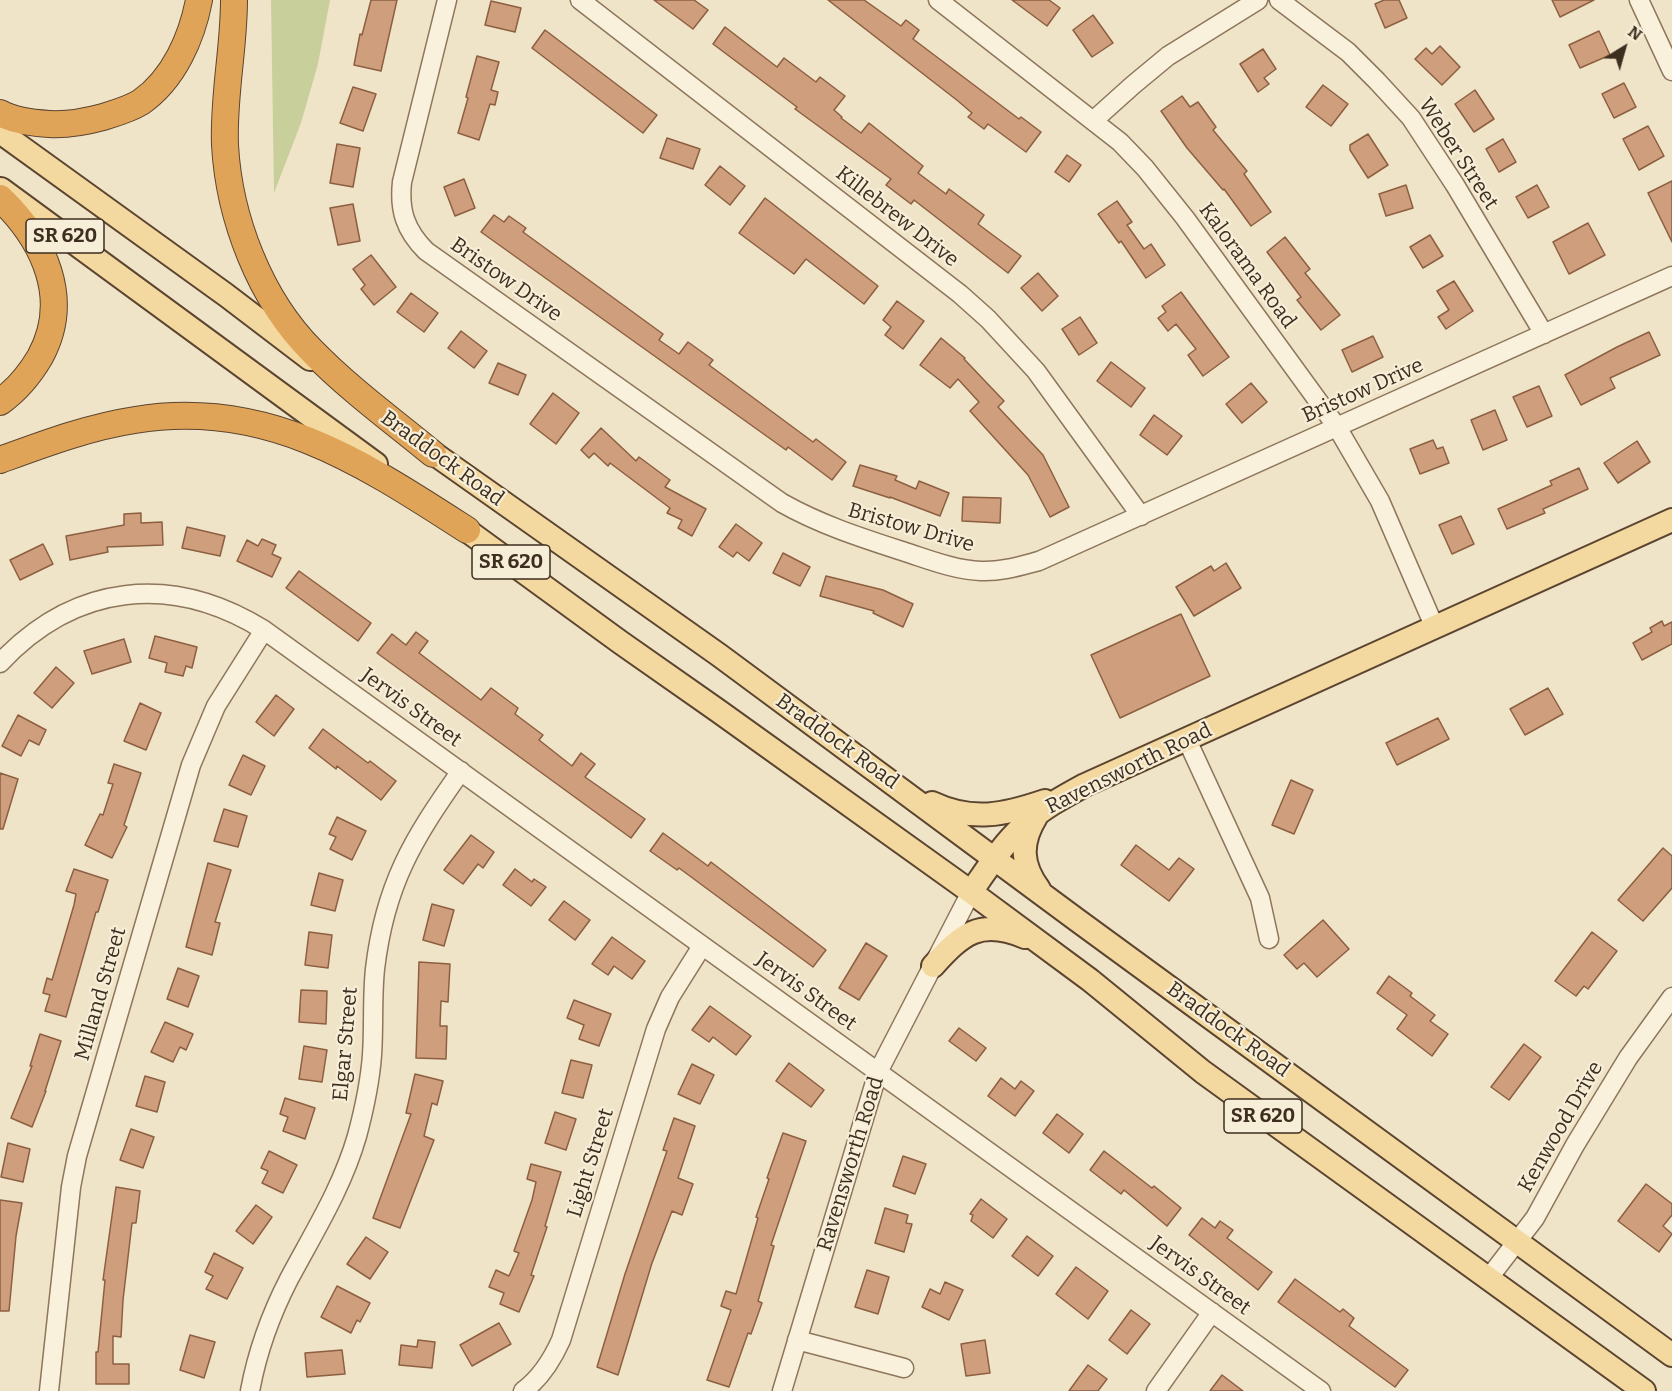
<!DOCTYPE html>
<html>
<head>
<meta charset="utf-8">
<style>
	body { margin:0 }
	#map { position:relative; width:1672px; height:1391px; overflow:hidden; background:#f0e4c8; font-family:Bitter,serif }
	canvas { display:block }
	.north { position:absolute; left:1594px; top:18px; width:60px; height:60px; -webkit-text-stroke:4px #f7eed8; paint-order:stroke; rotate:37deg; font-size:16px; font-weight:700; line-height:24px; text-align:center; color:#3d2e20 }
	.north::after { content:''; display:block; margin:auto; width:21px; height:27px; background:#3d2e20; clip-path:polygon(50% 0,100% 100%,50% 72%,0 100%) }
</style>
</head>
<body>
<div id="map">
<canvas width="1672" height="1391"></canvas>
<div class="north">N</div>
</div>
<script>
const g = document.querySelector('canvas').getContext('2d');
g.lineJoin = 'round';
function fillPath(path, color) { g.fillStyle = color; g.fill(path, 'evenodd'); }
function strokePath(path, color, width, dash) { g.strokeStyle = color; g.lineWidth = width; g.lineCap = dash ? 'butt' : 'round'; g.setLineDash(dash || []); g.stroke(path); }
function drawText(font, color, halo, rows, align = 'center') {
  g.font = font + ' Bitter,serif'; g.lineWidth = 4.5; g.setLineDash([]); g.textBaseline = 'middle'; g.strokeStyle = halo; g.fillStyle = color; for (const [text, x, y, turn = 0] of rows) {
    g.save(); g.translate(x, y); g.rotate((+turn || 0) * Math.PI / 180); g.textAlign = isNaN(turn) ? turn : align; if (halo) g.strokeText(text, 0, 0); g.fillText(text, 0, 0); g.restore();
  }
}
fillPath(new Path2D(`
	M271 0H330L318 64 301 123 274 193Z`), '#c9cf9b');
const building = new Path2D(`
	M371 0H397L381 71 354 65 360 34 362 35Z
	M654 0H694L708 10 693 29Z
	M828 0H864L901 26 906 20 919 30 913 39 1019 119 1021 117 1041 132 1026 152 988 124 984 129 968 117 972 113 958 101Z
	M1012 0H1049L1060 8 1047 26Z
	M1384 0H1399L1407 18 1385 28 1375 4Z
	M1552 0H1594L1560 17Z
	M491 1 521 8 515 32 485 25Z
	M1093 15 1113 43 1092 57 1073 30Z
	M725 27 777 67 784 58 816 82 820 77 845 96 834 110 842 117 841 118 861 133 869 123 923 166 918 173 946 194 949 189 984 215 978 224 1021 256 1008 273 914 200 911 204 886 185 891 179 795 109 797 107 713 44Z
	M545 30 657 115 643 133 532 48Z
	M1599 31 1610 55 1580 68 1569 45Z
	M1440 46 1460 67 1442 85 1415 59 1426 48 1432 54Z
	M1263 49 1276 69 1264 78 1269 84 1258 92 1240 64Z
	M477 56 499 62 491 90 498 92 495 105 490 104 479 140 458 133 468 98 466 97Z
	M1624 83 1636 107 1614 118 1602 94Z
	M1323 85 1348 104 1331 126 1306 107Z
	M353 87 376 94 363 131 340 123Z
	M1475 90 1494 119 1474 132 1455 104Z
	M1182 96 1190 107 1198 102 1216 127 1213 130 1247 171 1244 174 1271 212 1251 226 1224 189 1223 190 1187 148 1161 111Z
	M1648 126 1664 156 1639 170 1623 139Z
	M1368 134 1388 165 1368 178 1350 150V145Z
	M667 138 700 149 693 169 660 158Z
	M1503 139 1516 162 1499 172 1486 149Z
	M337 144 360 148 353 187 330 183Z
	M1067 155 1081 165 1069 182 1055 172Z
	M720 166 745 186 730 205 705 185Z
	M464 179 475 208 455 216 444 187Z
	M1672 181V242L1648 193Z
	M1406 185 1413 208 1386 216 1379 194Z
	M1537 185 1549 207 1528 218 1516 197Z
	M765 198 878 286 864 304 806 259 794 274 739 233Z
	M1117 201 1132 222 1127 225 1144 249 1151 244 1165 265 1146 278 1121 241 1119 243 1098 214Z
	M353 204 360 241 338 245 330 208Z
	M494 215 504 222 509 216 526 228 523 232 663 334 659 340 679 354 688 342 713 360 709 365 813 442 816 439 846 462 832 480 788 447 786 450 481 232Z
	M1588 223 1605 255 1569 274 1553 242Z
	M1430 235 1443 256 1423 268 1410 247Z
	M1285 237 1310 269 1305 273 1340 315 1321 330 1297 300 1301 297 1267 252Z
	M371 255 396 287 374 305 361 289 365 285 353 269Z
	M1038 273 1058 296 1042 311 1021 288Z
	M1454 281 1473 311 1446 329 1438 317 1449 310 1437 291Z
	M1181 292 1229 357 1203 376 1188 355 1196 349 1176 324 1168 331 1158 318 1166 312 1162 306Z
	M411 293 438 313 424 332 397 312Z
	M897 301 924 321 903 349 885 335 891 327 883 320Z
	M1080 317 1097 343 1079 355 1062 329Z
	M461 331 487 351 474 368 448 348Z
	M1649 332 1660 355 1610 378 1615 388 1581 405 1565 375 1617 347Z
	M1373 336 1383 357 1352 372 1342 350Z
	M941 338 965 358 964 359 1004 401 998 407 1043 455 1069 507 1050 517 1028 475 970 411 979 402 958 379 950 388 920 365Z
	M1111 362 1145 388 1131 407 1097 381Z
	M498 363 526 375 518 395 489 383Z
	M1251 383 1267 402 1242 423 1226 404Z
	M1539 386 1552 416 1527 427 1513 397Z
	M553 393 579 413 556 444 530 424Z
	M1495 410 1507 440 1483 450 1471 420Z
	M1154 415 1182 436 1167 455 1140 435Z
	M601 428 636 461 639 457 670 480 665 487 706 509 692 536 678 528 682 520 667 513 670 508 610 463 608 466 594 453 589 458 581 450Z
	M1433 440 1437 449 1443 447 1449 463 1420 474 1410 449Z
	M1637 441 1650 462 1618 483 1604 463Z
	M860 465 897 476 895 480 916 489 919 481 949 493 940 516 890 497V498L853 486Z
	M1579 468 1588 489 1543 509 1545 513 1507 529 1498 509 1552 485 1550 481Z
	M963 497 1001 498 1000 523 962 521Z
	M141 513V523L162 522 163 545 107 547 108 552 70 560 66 536 124 525V514Z
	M1461 516 1474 544 1452 554 1439 525Z
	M736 524 762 543 749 561 737 552 733 557 719 547Z
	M187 527 225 536 220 556 182 548Z
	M262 539 276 545 272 554 281 558 272 577 237 561 247 540 258 546Z
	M43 544 53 564 20 580 10 560Z
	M783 553 810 567 800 586 773 573Z
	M1226 563 1241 588 1194 616 1176 587 1211 566 1214 571Z
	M299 571 371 623 358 641 286 588Z
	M826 576 883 590 913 604 903 627 873 613 874 611 820 596Z
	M1181 614 1210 676 1120 718 1091 655Z
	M1662 621 1664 626 1672 622V644L1642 660 1633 643 1652 632 1650 628Z
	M416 632 428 641 419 653 481 700 491 688 518 708 515 714 543 735 539 740 572 766 581 753 595 764 585 777 645 819 631 838 377 653 392 634 406 645Z
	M155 636 197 647 192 668 186 666 183 676 165 672 167 663 149 658Z
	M124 639 131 662 92 674 84 651Z
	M56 667 74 683 52 708 34 693Z
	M1548 688 1563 714 1525 735 1510 709Z
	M276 695 294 709 274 736 256 722Z
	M140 703 161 713 146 750 124 741Z
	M18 715 46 730 39 745 29 740 21 756 2 746Z
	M1438 718 1449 739 1397 765 1386 743Z
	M323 729 368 763 370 761 396 781 381 800 337 766 336 769 309 748Z
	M243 755 265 766 251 795 229 785Z
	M114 764 141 773 124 825 127 827 112 858 85 845 100 814 103 815 113 784 108 783Z
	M0 773 18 779 3 829H0Z
	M1291 780 1313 790 1294 834 1272 825Z
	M224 809 247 816 238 847 214 841Z
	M337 817 366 831 352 860 330 849 336 837 329 834Z
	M663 833 708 866 711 862 826 950 813 967 679 868 677 870 650 851Z
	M471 835 494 852 483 868 478 864 463 884 444 870Z
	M1136 845 1169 870 1179 858 1194 869 1169 901 1121 865Z
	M1663 848 1672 856V888L1643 921 1618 900Z
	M208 863 231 870 215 922 220 923 212 955 186 947Z
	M74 869 108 880 98 912H96L66 1017 45 1011 50 995 43 993 47 978 52 980 74 905 76 894 66 891Z
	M515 869 532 882 534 879 546 887 531 906 503 885Z
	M319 873 343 880 335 911 311 905Z
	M564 901 590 920 575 940 549 920Z
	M432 904 454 910 444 946 423 940Z
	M1323 920 1349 949 1317 977 1304 963 1297 969 1284 955Z
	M309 932 332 935 328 968 305 965Z
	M1592 932 1617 951 1588 989 1584 986 1576 996 1555 981Z
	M612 937 645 961 632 979 614 966 608 975 592 964Z
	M866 943 887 956 859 1000 839 988Z
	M419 962 450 964 448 1002 441 1001 440 1026H447L446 1059 416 1058Z
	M178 968 199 976 188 1007 167 999Z
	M1389 976 1412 993 1410 996 1435 1015 1430 1021 1448 1034 1432 1056 1397 1029 1407 1015 1377 993Z
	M301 990 327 991 326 1024 299 1022Z
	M574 1000 611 1014 599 1046 579 1039 584 1025 567 1018Z
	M710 1006 751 1036 736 1055 713 1037 709 1042 692 1030Z
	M165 1022 193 1034 186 1050 180 1047 173 1062 151 1052Z
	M959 1028 986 1048 976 1061 949 1041Z
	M40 1034 61 1041 45 1091H46L32 1127 11 1118 32 1066H30Z
	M1524 1044 1541 1057 1509 1100 1491 1087Z
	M304 1046 327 1050 322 1082 299 1079Z
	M571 1060 592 1065 583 1098 562 1093Z
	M789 1063 824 1090 811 1107 776 1081Z
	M692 1064 714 1075 700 1104 678 1094Z
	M415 1074 443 1081 437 1105 432 1103 424 1136 434 1140 400 1228 373 1218 411 1114 406 1113Z
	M145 1076 165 1082 157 1112 136 1106Z
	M1001 1078 1015 1089 1021 1081 1034 1091 1015 1116 988 1096Z
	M285 1098 315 1108 305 1139 283 1131 288 1117 280 1114Z
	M555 1112 576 1119 566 1150 545 1143Z
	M1057 1114 1083 1134 1069 1153 1043 1133Z
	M674 1118 695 1126 678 1178 693 1184 682 1215 672 1211 652 1263 618 1375 597 1367 625 1274 667 1151 663 1150Z
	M131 1129 154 1137 143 1168 120 1160Z
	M783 1133 806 1141 771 1245 774 1246 758 1301 762 1303 751 1334 748 1333 729 1387 707 1380 731 1310 721 1306 726 1291 736 1294 758 1218 756 1217 769 1179 767 1178Z
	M8 1143 30 1149 23 1182 1 1177Z
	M269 1151 297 1165 283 1193 262 1183 268 1171 261 1168Z
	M1104 1151 1152 1188 1154 1186 1181 1208 1167 1226 1124 1190 1121 1194 1090 1170Z
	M903 1156 926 1164 915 1194 893 1186Z
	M531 1164 561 1172 545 1226 547 1227 531 1275 534 1276 519 1312 500 1304 504 1293 489 1287 496 1270 509 1276 519 1253 514 1251 532 1200 536 1182 527 1179Z
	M1646 1184 1672 1204V1215L1663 1226 1672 1234 1659 1252 1618 1221Z
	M116 1187 140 1191 136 1223H132L123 1300 121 1337 113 1336V1364H129V1384H96V1352H98L105 1280H103Z
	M981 1199 1007 1219 993 1238 971 1221 973 1215 970 1214Z
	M0 1200 22 1203 16 1236 9 1311H0Z
	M256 1205 272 1217 253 1244 236 1231Z
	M885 1208 908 1215 906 1223 912 1224 904 1252 875 1243Z
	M1202 1218 1215 1228 1220 1221 1233 1230 1227 1238 1272 1272 1258 1290 1189 1235Z
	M1027 1236 1053 1256 1038 1276 1012 1256Z
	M366 1237 388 1252 370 1279 347 1264Z
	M214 1253 243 1268 227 1299 206 1289 213 1276 205 1272Z
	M1076 1267 1108 1291 1088 1319 1056 1294Z
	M867 1270 889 1277 878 1314 855 1307Z
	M1295 1279 1340 1312 1343 1309 1354 1318 1349 1326 1408 1370 1395 1387 1278 1302Z
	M945 1282 963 1290 949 1320 922 1307 930 1289 940 1294Z
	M337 1286 370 1303 360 1322 357 1320 351 1333 321 1317Z
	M1131 1310 1150 1324 1127 1354 1109 1340Z
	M499 1323 511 1344 472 1366 460 1345Z
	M190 1335 215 1342 204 1378 180 1370Z
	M418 1340 435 1342 432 1368 399 1365 401 1345 417 1347Z
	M985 1340 990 1373 966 1376 961 1344Z
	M342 1350 345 1374 307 1377 305 1353Z
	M1088 1365 1107 1379 1098 1391H1069Z
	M1222 1375 1243 1391H1210Z`);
fillPath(building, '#cf9f7d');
strokePath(building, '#8d5f41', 1.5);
const minor = new Path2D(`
	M447 0 402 182C399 210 405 230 426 251L782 503C821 525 862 538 905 552 930 560 955 570 981 571 1001 572 1020 566 1039 561L1672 276
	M580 0 960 294 988 319 1036 371 1141 516
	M938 0 1120 142 1145 168 1185 218 1337 427 1380 501 1435 628
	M1279 0 1348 52 1377 81 1411 118 1455 185 1544 334
	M1639 0 1672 71
	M1094 120 1133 85 1168 56 1258 0
	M0 663C75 583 172 573 264 630L1321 1391
	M1187 740 1260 898 1269 939
	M1488 1279 1535 1218 1575 1145 1628 1058 1672 997
	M797 1340 904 1368
	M49 1391 71 1187 77 1156 191 765 216 706 264 630
	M250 1391C257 1353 271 1314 289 1279 314 1232 342 1188 357 1136 364 1110 370 1082 372 1055 374 1027 372 997 375 969 385 884 413 839 461 771
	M523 1391C541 1378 552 1360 561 1340L656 1029 670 997 702 946
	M782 1391 878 1072 971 892
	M1156 1391 1212 1312`);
const major = new Path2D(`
	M0 132 226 295 310 359
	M1 189 376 464
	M419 443 719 655 1077 920 1672 1355
	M454 521 620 642 717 710 971 892 1090 980 1203 1072 1644 1391
	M932 803C972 822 1004 815 1045 801
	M1036 817C1020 843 1021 865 1039 889
	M971 892C987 869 1002 845 1023 826 1041 809 1063 797 1085 785L1672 520
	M933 966C962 934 980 918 1025 937`);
const highway = new Path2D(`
	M234 0C234 49 223 96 225 145 229 218 260 299 312 351 349 389 393 421 433 454
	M0 113C14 121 33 123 49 124 68 125 85 122 103 117 116 113 130 109 141 102 174 79 192 37 199 0
	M0 198C44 240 72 299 40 357 30 374 17 390 0 402
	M0 460C44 444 89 427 135 420 266 398 363 463 467 530`);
strokePath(minor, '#8d765c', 21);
strokePath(major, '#5b4430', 26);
strokePath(highway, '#5b4430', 28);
strokePath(minor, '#faf1dc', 18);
strokePath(major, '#f3d9a0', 22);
strokePath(highway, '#e0a458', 26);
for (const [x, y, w] of [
	[65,236,78],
	[511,562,78],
	[1263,1116,78]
]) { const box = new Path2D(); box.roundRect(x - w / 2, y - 17, w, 34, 4.5); g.fillStyle = '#f7eed8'; g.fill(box); strokePath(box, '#3d2e20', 1.5); }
drawText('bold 20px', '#3d2e20', null, [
	["SR 620",65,236],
	["SR 620",511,562],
	["SR 620",1263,1116]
]);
drawText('21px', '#3d2e20', '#f7eed8', [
	["Weber Street",1458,154,57],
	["Killebrew Drive",897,217,38],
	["Kalorama Road",1247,266,54],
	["Bristow Drive",506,280,35],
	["Bristow Drive",1363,391,-24],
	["Braddock Road",442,459,36],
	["Bristow Drive",911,528,16],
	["Jervis Street",411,708,36],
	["Braddock Road",837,742,36],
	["Ravensworth Road",1129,769,-26],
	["Jervis Street",806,992,36],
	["Milland Street",101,994,-74],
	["Braddock Road",1228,1030,36],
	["Elgar Street",346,1044,-85],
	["Kenwood Drive",1561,1127,-60],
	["Light Street",591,1163,-73],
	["Ravensworth Road",851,1164,-73],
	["Jervis Street",1200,1276,36]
]);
</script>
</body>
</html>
